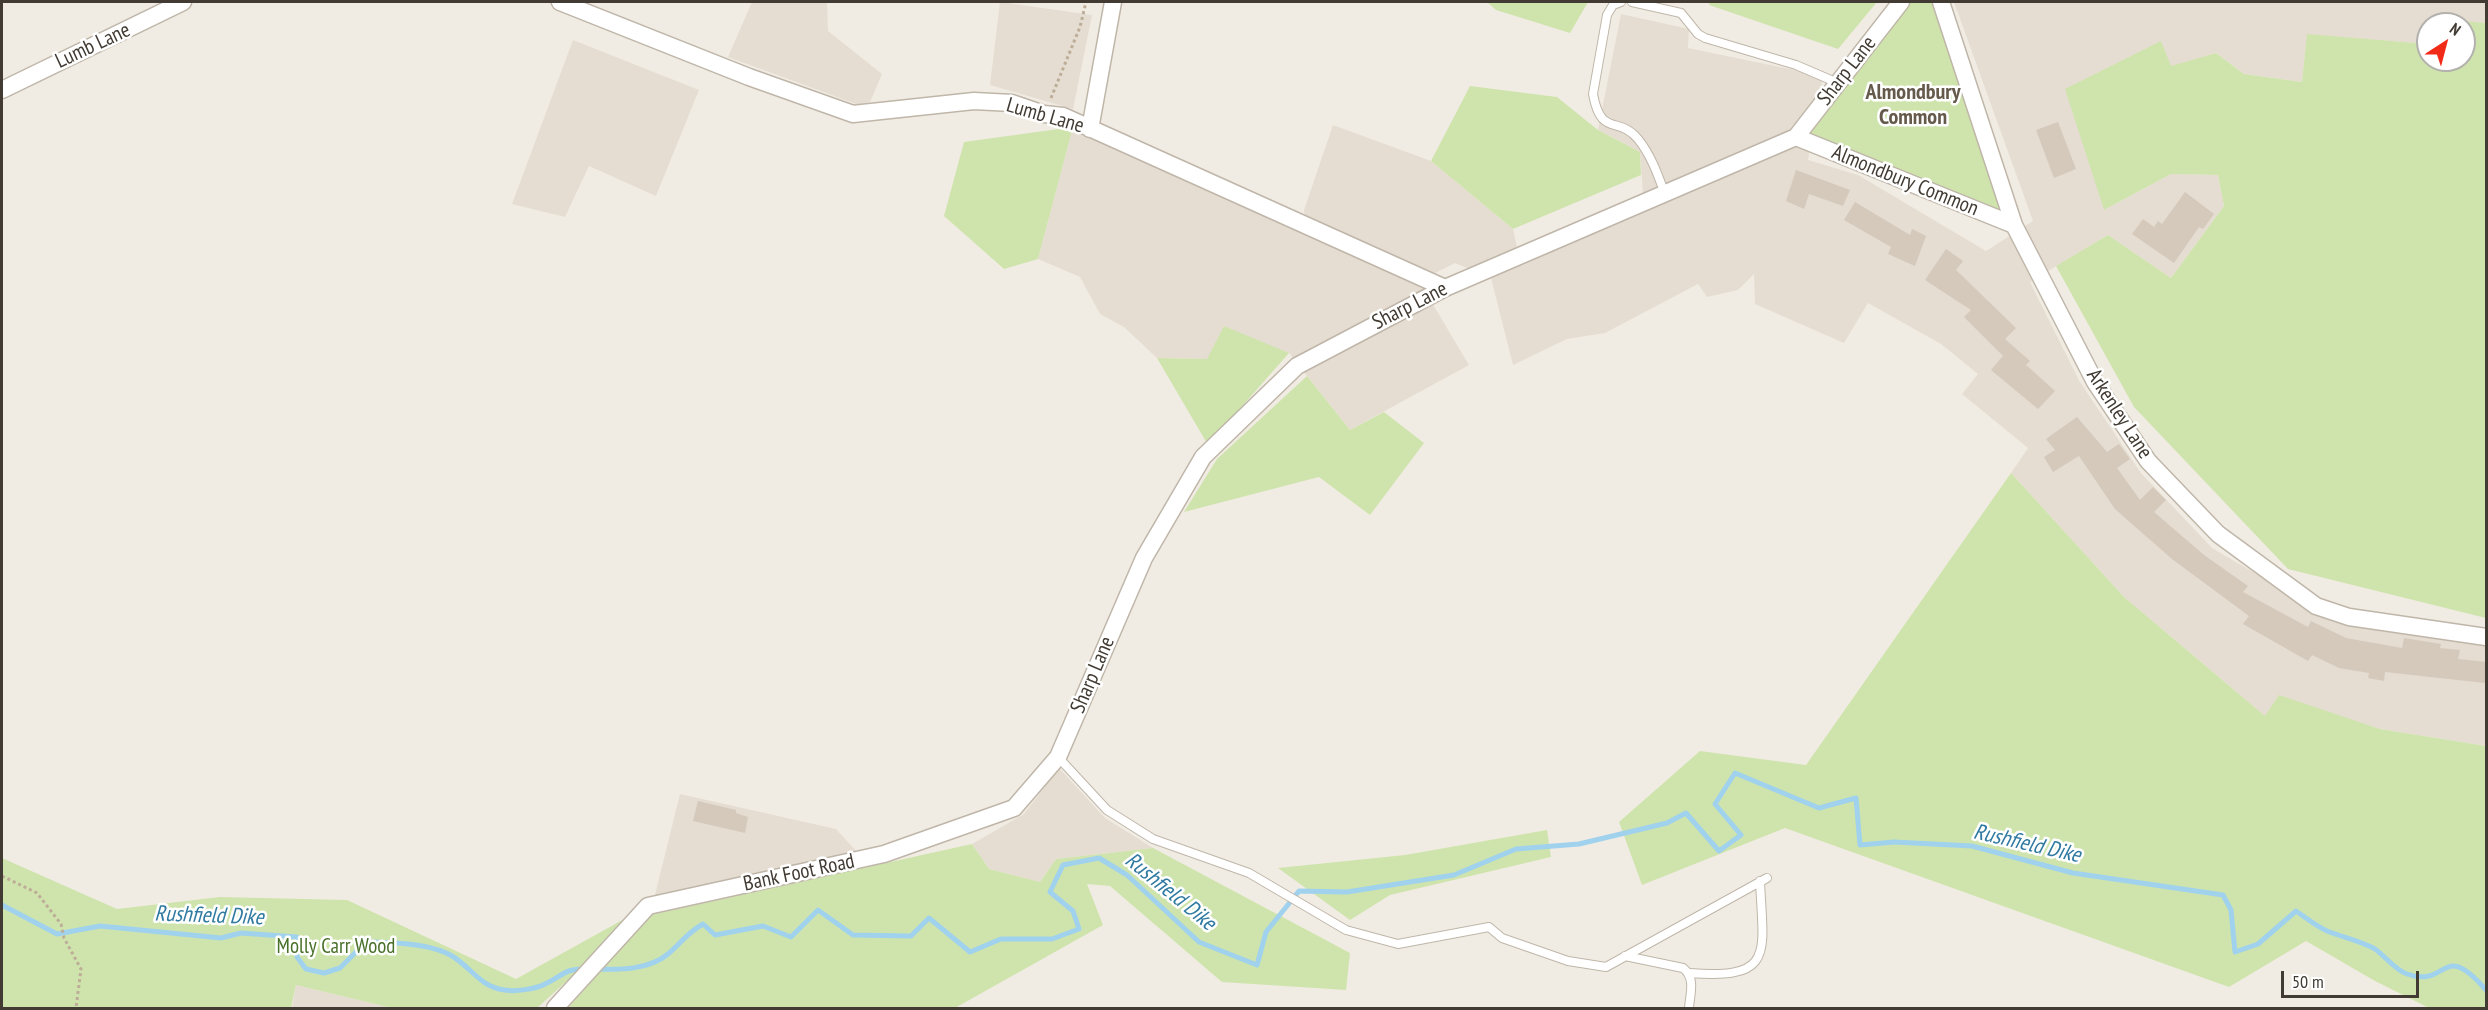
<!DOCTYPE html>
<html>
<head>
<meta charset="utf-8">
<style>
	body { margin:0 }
	#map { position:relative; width:2488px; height:1010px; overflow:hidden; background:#f1ece3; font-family:"PT Sans Narrow",sans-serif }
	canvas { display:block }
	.frame { position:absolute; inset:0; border:3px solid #423b33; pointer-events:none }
	.north { position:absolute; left:2416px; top:12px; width:60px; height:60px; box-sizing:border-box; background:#fff; border:2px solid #b3b1ad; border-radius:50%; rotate:36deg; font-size:16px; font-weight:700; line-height:24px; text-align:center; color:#423b33 }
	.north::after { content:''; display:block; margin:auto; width:21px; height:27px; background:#f22b19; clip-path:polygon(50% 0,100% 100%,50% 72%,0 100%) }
	.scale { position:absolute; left:2281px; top:971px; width:138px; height:27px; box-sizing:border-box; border:3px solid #423b33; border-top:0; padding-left:8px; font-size:18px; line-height:21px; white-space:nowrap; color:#423b33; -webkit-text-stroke:4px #fff; paint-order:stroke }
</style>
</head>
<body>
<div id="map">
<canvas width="2488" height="1010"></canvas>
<div class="frame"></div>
<div class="north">N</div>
<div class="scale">50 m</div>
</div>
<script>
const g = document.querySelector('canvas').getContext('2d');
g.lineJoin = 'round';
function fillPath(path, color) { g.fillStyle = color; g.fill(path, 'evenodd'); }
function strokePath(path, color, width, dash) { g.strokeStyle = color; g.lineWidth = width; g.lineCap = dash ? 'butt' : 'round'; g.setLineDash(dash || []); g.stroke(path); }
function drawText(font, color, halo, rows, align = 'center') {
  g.font = font + ' "PT Sans Narrow",sans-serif'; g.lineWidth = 5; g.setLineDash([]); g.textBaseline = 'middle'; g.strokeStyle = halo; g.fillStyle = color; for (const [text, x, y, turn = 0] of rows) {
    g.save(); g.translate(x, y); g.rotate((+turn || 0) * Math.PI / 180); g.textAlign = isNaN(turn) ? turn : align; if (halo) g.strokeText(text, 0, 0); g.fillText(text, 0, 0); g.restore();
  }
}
fillPath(new Path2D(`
	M752 2H827L828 31 882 74 870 102 859 105 728 57Z
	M1000 2 1092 15 1073 109 990 85Z
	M1954 2H2486V23L2443 21 2442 24H2428V44L2307 35 2302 82 2244 74 2216 53 2170 67 2161 42 2104 210 2171 174 2218 175 2224 206 2171 278 2108 235 2030 282 2080 382 2141 473 2212 548 2311 606 2486 642V746L2380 729 2340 717 2265 716 2124 597 2011 473 2028 448 1962 394 1978 374 1941 344 1868 303 1844 343 1755 304 1754 274 1738 290 1707 297 1698 284 1605 333 1567 339 1513 365 1491 278 1455 263 1419 281 1469 365 1350 430 1289 353 1207 359 1157 358 1124 327 1100 314 1080 277 1038 259 1073 127 1306 233 1304 210 1333 125 1431 161 1513 229 1521 266 1644 210 1640 152 1598 130 1621 14 1689 29 1688 48 1823 76 1808 160 1858 175 1986 251 2033 221Z
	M573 40 699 90 656 196 589 166 565 217 512 204Z
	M1059 768 1105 818 1153 848 1056 859 1040 882 989 869 972 844 1024 814Z
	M680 794 836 829 857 852 653 903Z
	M296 985 392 1008H292Z`), '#e5ddd1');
fillPath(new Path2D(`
	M1487 2H1588L1570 33 1496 10Z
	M1710 2H1877L1838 49 1709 5Z
	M1903 2H1944L2014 224 1798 136Z
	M2438 19 2486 23V618L2288 569 2134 407 2056 266 2108 235 2171 278 2224 206 2218 175 2171 174 2104 210 2065 89 2161 41 2171 66 2216 53 2244 74 2302 82 2307 34 2428 44V60H2464V24H2437Z
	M1470 86 1557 97 1598 130 1640 152 1641 175 1513 229 1431 161Z
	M1073 127 1038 259 1004 269 944 216 964 142Z
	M1224 326 1289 353 1208 445 1157 358 1207 359Z
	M1307 376 1350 430 1384 412 1424 443 1370 515 1319 477 1184 512 1217 459Z
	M2011 473 2124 597 2265 716 2279 695 2380 729 2486 746V1008H2429L2375 981 2306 941 2229 987 1785 828 1642 885 1619 822 1700 751 1806 765Z
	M1547 830 1551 857 1390 895 1350 920 1278 868 1405 855Z
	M972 844 989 869 1040 882 1056 859 1153 848 1350 953 1346 990 1222 982 1110 886 1087 884 1103 925 955 1008H568L650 915Z
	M2 858 117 909 220 897 347 900 516 979 653 903 537 1008H392L296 985 291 1008H2Z`), '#cfe4ac');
strokePath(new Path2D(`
	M2 905 57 934 100 926 221 938 241 933 297 937V957L306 969 324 973 340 968 366 942C390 942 431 943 452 956 472 968 480 987 505 990 515 992 536 989 545 984 563 976 564 968 587 969
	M596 969C619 970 649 970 668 954 681 943 687 933 703 924L715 935 763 926 791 937 818 910 853 935 911 936 929 918 970 952 1001 939H1052L1079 929 1073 911 1050 892 1063 865 1099 858 1127 875 1199 942 1257 965 1266 932 1299 891 1347 892 1454 875 1516 849 1579 844 1667 823 1686 813 1719 851 1741 835 1715 804 1735 773 1819 808 1856 798 1860 845 1894 842 1972 846 2073 873 2223 895 2231 910 2235 952 2258 944 2296 911C2306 918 2316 926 2327 931 2342 937 2361 941 2375 949 2385 956 2395 970 2407 974 2449 989 2441 938 2486 990`), '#a0d2ed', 5);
fillPath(new Path2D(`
	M2058 122 2076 169 2054 178 2036 130Z
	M1796 170 1850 190 1843 206 1809 194 1804 209 1786 201Z
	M2185 192 2214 214 2203 229 2199 227 2174 263 2132 234 2143 219 2154 227 2158 221 2162 224Z
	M1855 202 1910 235 1912 229 1926 236 1915 266 1888 254 1891 247 1844 220Z
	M1946 249 1963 261 1956 270 2016 328 2005 339 2030 361 2026 365 2055 391 2038 409 1991 370 2003 356 1964 317 1971 310 1925 280Z
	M2077 417 2107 452 2119 444 2130 459 2117 468 2140 500 2153 487 2166 500 2154 512 2204 555 2248 586 2243 592 2308 627 2311 621 2346 638 2402 648 2404 638 2441 644 2440 648 2460 650 2458 659 2487 662 2485 683 2385 672 2384 681 2368 678 2369 673 2339 668 2312 655 2308 661 2243 624 2249 616 2172 559 2115 509 2079 456 2053 472 2044 457 2055 450 2046 439Z
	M698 801 736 810V813L748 817 745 833 693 821Z`), '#d5c9bc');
const service = new Path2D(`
	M1621 2 1613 5 1607 15 1593 94C1601 138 1618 115 1638 139 1651 155 1658 175 1665 194
	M1632 2 1681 13 1698 34 1705 38 1796 65 1838 83
	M1058 757 1107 810 1153 839 1249 873 1346 930 1398 944 1489 927 1502 938 1568 961 1606 967 1767 878
	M1625 956 1683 968C1696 978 1690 994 1689 1008
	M1690 973C1776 980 1763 952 1760 881`);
const minor = new Path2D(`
	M560 2 749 77 853 114 974 101 1012 103 1044 114 1063 116 1445 288
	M1941 2 2014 225 2095 382 2148 461 2218 534 2316 606 2349 617 2486 637
	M2 90 183 2
	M1090 129 1113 2
	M1796 137 2014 225
	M555 1008 648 906 884 854 1014 808 1058 757 1144 558 1203 457 1297 366 1445 288 1796 137 1901 2`);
strokePath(service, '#bfb6a9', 10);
strokePath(minor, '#bfb6a9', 19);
strokePath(new Path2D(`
	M1051 98 1080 27 1086 2
	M2 876 37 893 61 924 64 938 81 969 76 1008`), '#bdad98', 3, [3, 3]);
strokePath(service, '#fff', 8);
strokePath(minor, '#fff', 16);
drawText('21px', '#423b33', '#fff', [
	["Lumb Lane",93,46,-25],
	["Sharp Lane",1847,71,-52],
	["Lumb Lane",1045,116,16],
	["Almondbury Common",1905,181,22],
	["Sharp Lane",1410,306,-27],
	["Arkenley Lane",2119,414,57],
	["Sharp Lane",1093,675,-67],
	["Bank Foot Road",799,873,-12]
]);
drawText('21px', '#49712a', '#fff', [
	["Molly Carr Wood",336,947]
]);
drawText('bold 22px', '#65594b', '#fff', [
	["Almondbury",1913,93],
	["Common",1913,118]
]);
drawText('italic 22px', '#307aa1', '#fff', [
	["Rushfield Dike",2027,844,13],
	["Rushfield Dike",1170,892,39],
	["Rushfield Dike",209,916,2]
]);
</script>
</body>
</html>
